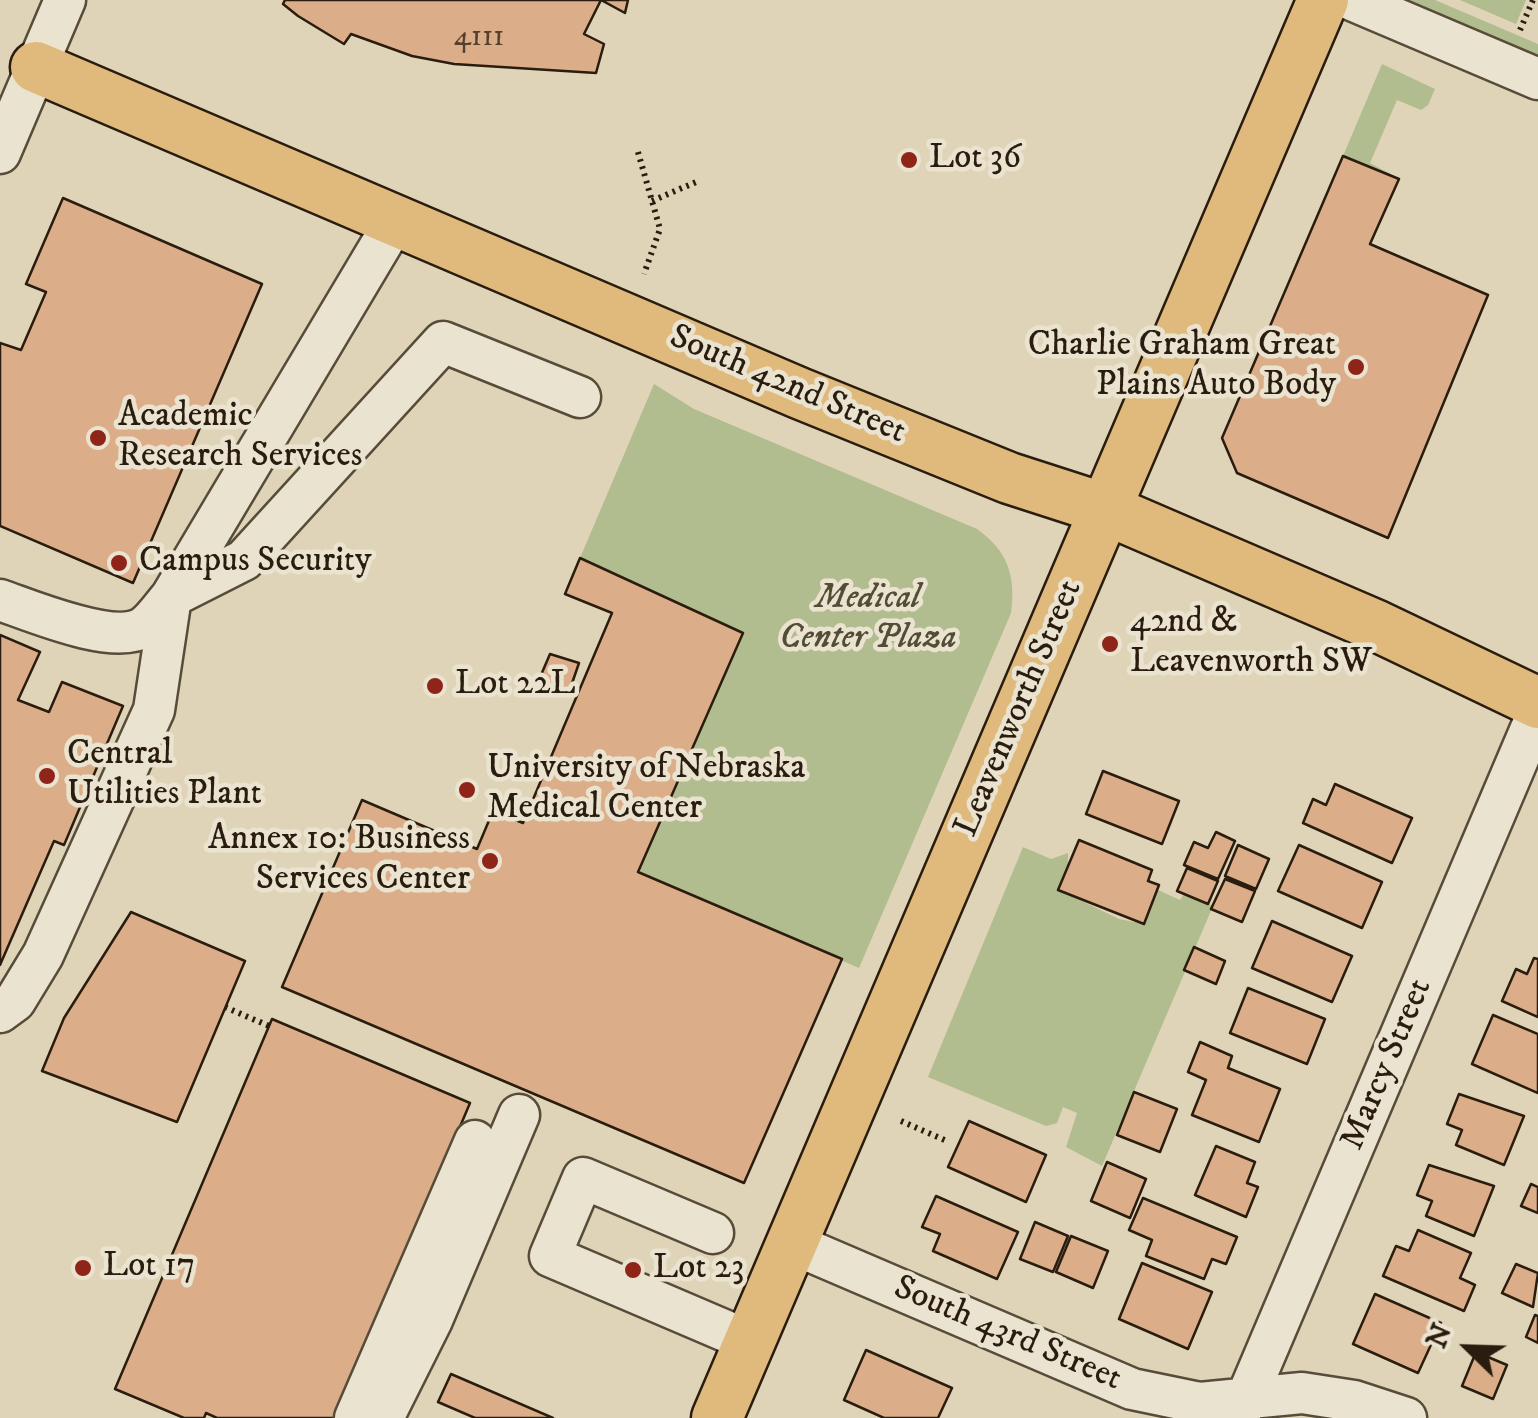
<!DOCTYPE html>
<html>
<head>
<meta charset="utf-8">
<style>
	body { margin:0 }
	#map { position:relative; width:1538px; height:1418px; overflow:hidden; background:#dfd4b7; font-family:"IM FELL DW Pica",serif }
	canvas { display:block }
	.north { position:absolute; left:1418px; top:1298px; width:100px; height:100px; -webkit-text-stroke:8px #eae3d0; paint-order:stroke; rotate:293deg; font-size:28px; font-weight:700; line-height:40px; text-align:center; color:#2a1d0f }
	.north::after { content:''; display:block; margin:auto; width:35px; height:45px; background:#2a1d0f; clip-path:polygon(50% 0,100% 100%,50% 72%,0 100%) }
</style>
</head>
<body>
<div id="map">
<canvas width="1538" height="1418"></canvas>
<div class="north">N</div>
</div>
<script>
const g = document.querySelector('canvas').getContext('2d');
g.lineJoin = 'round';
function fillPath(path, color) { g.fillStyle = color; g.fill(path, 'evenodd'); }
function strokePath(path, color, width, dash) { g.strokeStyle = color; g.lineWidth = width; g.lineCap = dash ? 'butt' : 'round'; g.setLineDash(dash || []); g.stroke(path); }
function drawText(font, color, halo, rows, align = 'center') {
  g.font = font + ' "IM FELL DW Pica",serif'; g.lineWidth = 9; g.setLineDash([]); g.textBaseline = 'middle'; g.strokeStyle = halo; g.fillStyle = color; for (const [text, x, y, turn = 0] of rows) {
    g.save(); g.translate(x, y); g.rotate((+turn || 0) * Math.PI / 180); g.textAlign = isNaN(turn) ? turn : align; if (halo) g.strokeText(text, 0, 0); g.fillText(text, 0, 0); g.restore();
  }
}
fillPath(new Path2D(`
	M1405 0H1435L1538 44V56Z
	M1460 0H1526L1516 24Z
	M1382 64 1435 89 1428 105 1421 110 1397 100 1370 163 1398 178 1343 156Z
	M654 384 694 409 977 529C1008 551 1016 576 1011 613L859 968 638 872 743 633 580 558Z
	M1023 847 1051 859 1068 853V867L1059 890 1119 919 1144 924 1158 890 1180 900 1184 894 1213 906 1102 1166 1066 1147 1077 1113 1063 1107 1057 1123 1046 1126 928 1077Z`), '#b1bd8e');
const building = new Path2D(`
	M285 0H601L584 34 604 44 596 73 454 64 412 56 351 34 344 44 298 16 283 4Z
	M601 0H628L625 13Z
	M1343 156 1399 179 1370 244 1488 295 1388 538 1237 473 1222 438Z
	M63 198 262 284 133 583 0 526V343L21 350 46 292 26 284Z
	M580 558 743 633 638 872 842 959 744 1183 282 987 362 800 477 849 493 811 523 823 612 613 565 594Z
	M0 635 40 652 18 700 49 712 62 682 123 706 64 845 54 841 0 965Z
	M550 654 579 663 568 695 538 682Z
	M1103 771 1179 801 1162 844 1086 814Z
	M1335 784 1412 818 1392 863 1303 823 1313 799 1326 805Z
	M1216 832 1235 841 1218 879 1184 865 1194 842 1208 848Z
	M1079 840 1152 870 1148 881 1159 885 1144 924 1058 890Z
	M1238 845 1269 859 1256 889 1225 876Z
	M1299 845 1382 882 1362 928 1278 891Z
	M1187 868 1218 881 1208 904 1177 891Z
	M1225 879 1255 891 1242 922 1211 909Z
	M131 912 245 961 177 1122 42 1071 64 1018Z
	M1272 921 1352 956 1332 1002 1252 968Z
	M1194 947 1225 961 1216 984 1184 970Z
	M1534 958 1538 959V1017L1502 1001 1516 969 1527 974Z
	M1248 988 1325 1019 1307 1064 1230 1033Z
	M1493 1015 1538 1034V1093L1472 1064Z
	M272 1019 470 1103 337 1418H217L206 1413 204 1418H184L115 1389Z
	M1200 1042 1232 1056 1228 1068 1280 1089 1259 1142 1192 1115 1206 1080 1188 1072Z
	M1134 1092 1177 1109 1160 1152 1117 1135Z
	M1459 1094 1524 1116 1504 1165 1456 1145 1462 1130 1447 1124Z
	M969 1121 1046 1155 1026 1202 948 1167Z
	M1216 1146 1255 1162 1247 1183 1258 1187 1246 1217 1195 1195Z
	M1107 1162 1146 1179 1130 1218 1091 1201Z
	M1429 1165 1494 1186 1474 1236 1426 1216 1432 1201 1417 1195Z
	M1531 1184 1538 1187V1213L1521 1206Z
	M936 1196 1018 1232 997 1279 933 1251 940 1234 922 1227Z
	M1143 1198 1237 1237 1226 1264 1212 1259 1204 1279 1146 1256 1152 1240 1129 1230Z
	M1035 1222 1068 1236 1053 1272 1020 1259Z
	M1418 1230 1471 1253 1460 1278 1475 1285 1464 1311 1383 1276 1396 1246 1409 1251Z
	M1071 1236 1108 1251 1093 1288 1056 1272Z
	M1142 1263 1212 1292 1188 1349 1119 1319Z
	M1516 1264 1538 1273 1533 1307 1502 1293Z
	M1375 1294 1441 1323 1418 1373 1353 1344Z
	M1535 1315 1538 1316V1343L1526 1337Z
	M866 1350 952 1388 938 1418H884L844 1400Z
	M1476 1352 1507 1365 1493 1399 1462 1386Z
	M451 1374 553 1418H475L438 1402Z`);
fillPath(building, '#dbad89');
strokePath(building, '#2a1d0f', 2.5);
const minor = new Path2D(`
	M1352 0 1538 79
	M0 153 65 0
	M0 600C32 611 114 646 144 627 154 620 163 606 171 597L394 223
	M0 1012 15 1001 43 955 154 710 171 597 244 560 443 342 580 397
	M713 1233 583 1178 550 1256 749 1341
	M791 1243 1132 1389 1200 1403 1302 1393 1354 1401 1406 1418
	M355 1418 475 1141
	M383 1418 432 1320 519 1115
	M1238 1418 1538 712`);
const major = new Path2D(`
	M36 67 799 393 1009 478 1105 509 1377 626 1538 703
	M717 1418 1323 0`);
strokePath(minor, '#574b39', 45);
strokePath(major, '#2a1d0f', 55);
strokePath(new Path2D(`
	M1520 30 1533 0
	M638 152 660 229 644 274
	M652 201 696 182
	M225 1007 269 1026
	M901 1121 949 1142`), '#2a1d0f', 6, [2.5, 5]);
strokePath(minor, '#eae3d0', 40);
strokePath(major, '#e0ba7c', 50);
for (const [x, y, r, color] of [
	[909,160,10,"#8f2418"],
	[1356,367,10,"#8f2418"],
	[98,438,10,"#8f2418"],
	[119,563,10,"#8f2418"],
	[1110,644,10,"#8f2418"],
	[435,686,10,"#8f2418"],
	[47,776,10,"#8f2418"],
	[467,790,10,"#8f2418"],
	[490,861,10,"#8f2418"],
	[83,1268,10,"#8f2418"],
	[633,1270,10,"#8f2418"]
]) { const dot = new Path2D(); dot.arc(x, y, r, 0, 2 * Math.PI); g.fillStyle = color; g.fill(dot); strokePath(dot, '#eae3d0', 4); }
drawText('30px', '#56412e', null, [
	["4111",479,39]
]);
drawText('35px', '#2a1d0f', '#eae3d0', [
	["Lot 36",929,160],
	["Charlie Graham Great",1336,347,"right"],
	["Plains Auto Body",1336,387,"right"],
	["Academic",118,418],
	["Research Services",118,458],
	["Campus Security",139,563],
	["42nd &",1130,624],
	["Leavenworth SW",1130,664],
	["Lot 22L",455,686],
	["Central",67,756],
	["Utilities Plant",67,796],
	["University of Nebraska",487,770],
	["Medical Center",487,810],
	["Annex 10: Business",470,841,"right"],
	["Services Center",470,881,"right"],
	["Lot 17",103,1268],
	["Lot 23",653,1270]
], 'left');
drawText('35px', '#2a1d0f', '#eae3d0', [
	["South 42nd Street",787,386,23],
	["Leavenworth Street",1020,709,-67],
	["Marcy Street",1388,1065,-67],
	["South 43rd Street",1007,1335,23]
]);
drawText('italic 35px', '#524d35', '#eae3d0', [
	["Medical",868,600],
	["Center Plaza",868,640]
]);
</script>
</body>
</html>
